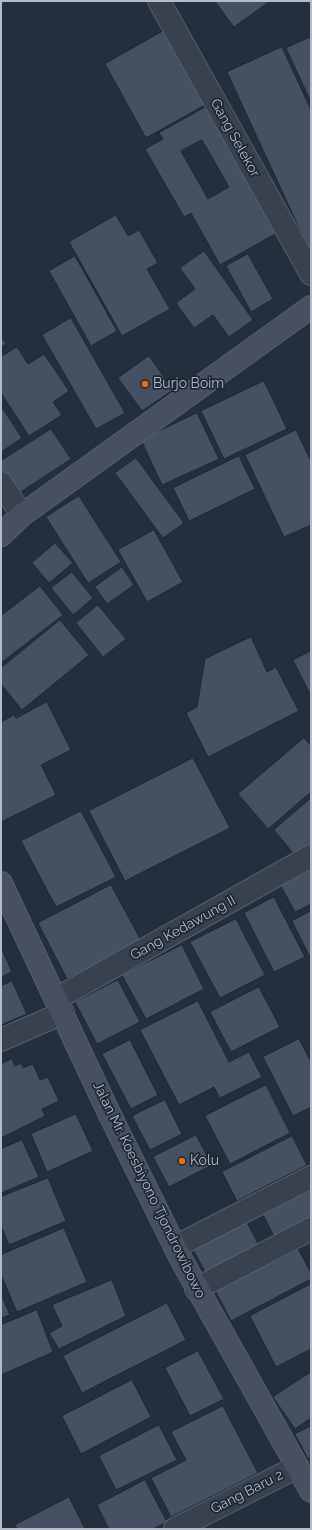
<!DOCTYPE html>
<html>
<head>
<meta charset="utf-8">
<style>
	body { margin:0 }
	#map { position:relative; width:312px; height:1530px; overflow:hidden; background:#242f3e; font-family:Raleway,sans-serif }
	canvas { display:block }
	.frame { position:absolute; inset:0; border:2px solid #b4bcc9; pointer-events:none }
</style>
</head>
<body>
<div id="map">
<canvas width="312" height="1530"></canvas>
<div class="frame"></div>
</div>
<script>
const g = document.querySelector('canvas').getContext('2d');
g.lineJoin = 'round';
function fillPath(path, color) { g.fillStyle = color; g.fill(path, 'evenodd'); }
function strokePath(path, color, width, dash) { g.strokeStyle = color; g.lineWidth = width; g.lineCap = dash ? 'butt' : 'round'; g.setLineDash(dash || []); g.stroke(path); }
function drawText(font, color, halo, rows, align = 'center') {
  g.font = font + ' Raleway,sans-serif'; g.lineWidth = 3.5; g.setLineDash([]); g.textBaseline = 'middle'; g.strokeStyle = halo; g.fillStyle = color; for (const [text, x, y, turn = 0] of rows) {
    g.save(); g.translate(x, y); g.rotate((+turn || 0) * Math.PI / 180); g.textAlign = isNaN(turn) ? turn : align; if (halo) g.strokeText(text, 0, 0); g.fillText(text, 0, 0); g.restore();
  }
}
const building = new Path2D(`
	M215 1H270L234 27Z
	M170 27 212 101 146 138 105 64Z
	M311 37V102L286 48Z
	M282 47 311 110V254L227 72Z
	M213 103 284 229 220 265 191 213 184 217 145 149 163 139 159 133ZM202 140 229 187 208 199 181 151Z
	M116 215 128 236 139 230 158 263 147 269 170 309 122 336 69 242Z
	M204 251 253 320 229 337 213 315 194 328 176 303 195 289 180 268Z
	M248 254 273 299 251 312 226 266Z
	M75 256 117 331 91 346 49 271Z
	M71 318 125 413 96 429 42 335Z
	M1 336 6 344 1 347Z
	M17 347 28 364 44 354 69 391 53 402 62 415 29 436 1 393V357Z
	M149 356 173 390 142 411 118 378Z
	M264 381 287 429 224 459 201 411Z
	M1 406 22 438 1 452Z
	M197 413 219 459 162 485 141 440Z
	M51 429 71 459 13 497 1 479V461Z
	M296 430 311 461V525L284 537 245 455Z
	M239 456 255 489 189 521 173 488Z
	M136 458 184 523 163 538 115 473Z
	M79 496 121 562 88 583 46 517Z
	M154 530 183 582 147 602 118 550Z
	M55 543 73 563 49 583 32 563Z
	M122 567 134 585 107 604 95 587Z
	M72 572 93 598 73 615 51 588Z
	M40 586 63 615 1 663V616Z
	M98 605 126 639 103 657 76 623Z
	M60 620 89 655 22 710 1 684V668Z
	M251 637 267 672 276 667 299 711 208 757 186 713 197 707 205 659Z
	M311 651V696L293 660Z
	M47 702 71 750 41 765 56 795 1 822V722L14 715 16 718Z
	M304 738 311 746V792L268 829 238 794Z
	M193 758 230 828 125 881 89 811Z
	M311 798V848L298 859 274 830Z
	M81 811 116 877 56 907 21 841Z
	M311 862V904L295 912 277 879Z
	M111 885 143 944 67 979 38 923Z
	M274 897 305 957 274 972 244 913Z
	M311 911V959L292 921Z
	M236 919 265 975 220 998 190 942Z
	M182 945 204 989 146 1019 122 975Z
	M1 947 12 972 1 977Z
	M118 980 140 1022 97 1044 75 1002Z
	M12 981 27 1014 1 1025V986Z
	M259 987 280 1027 231 1052 210 1012Z
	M198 1001 229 1062 249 1052 262 1077 220 1098 214 1087 179 1105 140 1030Z
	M299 1039 311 1062V1107L293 1116 263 1057Z
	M130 1040 158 1095 131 1109 102 1054Z
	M12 1059 15 1066 21 1063 23 1068 33 1064 40 1080 48 1077 59 1101 42 1109 45 1116 1 1138V1064Z
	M266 1085 290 1133 230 1164 205 1116Z
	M165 1100 182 1134 150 1150 132 1116Z
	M76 1114 93 1151 47 1172 31 1134Z
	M196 1135 212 1165 169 1187 153 1157Z
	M292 1136 307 1165 237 1201 222 1172Z
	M22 1140 39 1177 1 1193V1149Z
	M48 1178 66 1221 9 1245 1 1226V1197Z
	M311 1182V1227L278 1244 260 1209Z
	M244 1217 262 1251 209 1279 190 1244Z
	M64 1228 87 1282 17 1312 1 1275V1255Z
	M296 1245 311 1273V1279L231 1321 214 1288Z
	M112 1280 126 1316 59 1349 49 1333 62 1326 52 1305Z
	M311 1284V1349L276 1367 250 1316Z
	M1 1294 10 1315 1 1318Z
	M167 1303 186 1340 82 1393 63 1356Z
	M37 1310 53 1352 1 1375V1325Z
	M198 1351 224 1399 190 1416 165 1368Z
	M311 1372V1418L295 1429 273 1397Z
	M132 1380 151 1417 81 1454 62 1416Z
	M223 1406 258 1473 171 1517 151 1478 186 1460 171 1432Z
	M159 1425 177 1460 116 1490 99 1456Z
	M311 1426V1457L308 1459 295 1434Z
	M145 1480 167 1522 153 1529H109L97 1505Z
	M69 1497 85 1529H17L15 1525Z`);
fillPath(building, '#455162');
strokePath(building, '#1f2835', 1);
const street = new Path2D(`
	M159 1 311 274
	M1 483 22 515
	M56 999 311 856
	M1 1040 63 1013
	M175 1247 311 1177
	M196 1289 311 1229
	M175 1529 297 1467`);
const secondary = new Path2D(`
	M1 535 22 515 311 307
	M1 883 108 1111 182 1261 311 1491`);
strokePath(street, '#565f6c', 24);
strokePath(secondary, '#565f6c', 24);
strokePath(street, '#38414e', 22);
strokePath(secondary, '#465061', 22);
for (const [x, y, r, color] of [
	[145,384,4,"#e8710a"],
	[182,1161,4,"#e8710a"]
]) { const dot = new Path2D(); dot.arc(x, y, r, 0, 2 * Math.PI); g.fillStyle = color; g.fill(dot); strokePath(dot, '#1d2633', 1.5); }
drawText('14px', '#b4bcc9', '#1d2633', [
	["Gang Selekor",235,138,61],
	["Gang Kedawung II",183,928,-29],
	["Jalan Mr. Koesbiyono Tjondrowibowo",149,1190,64],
	["Gang Baru 2",247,1492,-27]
]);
drawText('14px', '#b4bcc9', '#1d2633', [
	["Burjo Boim",153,384],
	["Kolu",190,1161]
], 'left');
</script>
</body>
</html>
